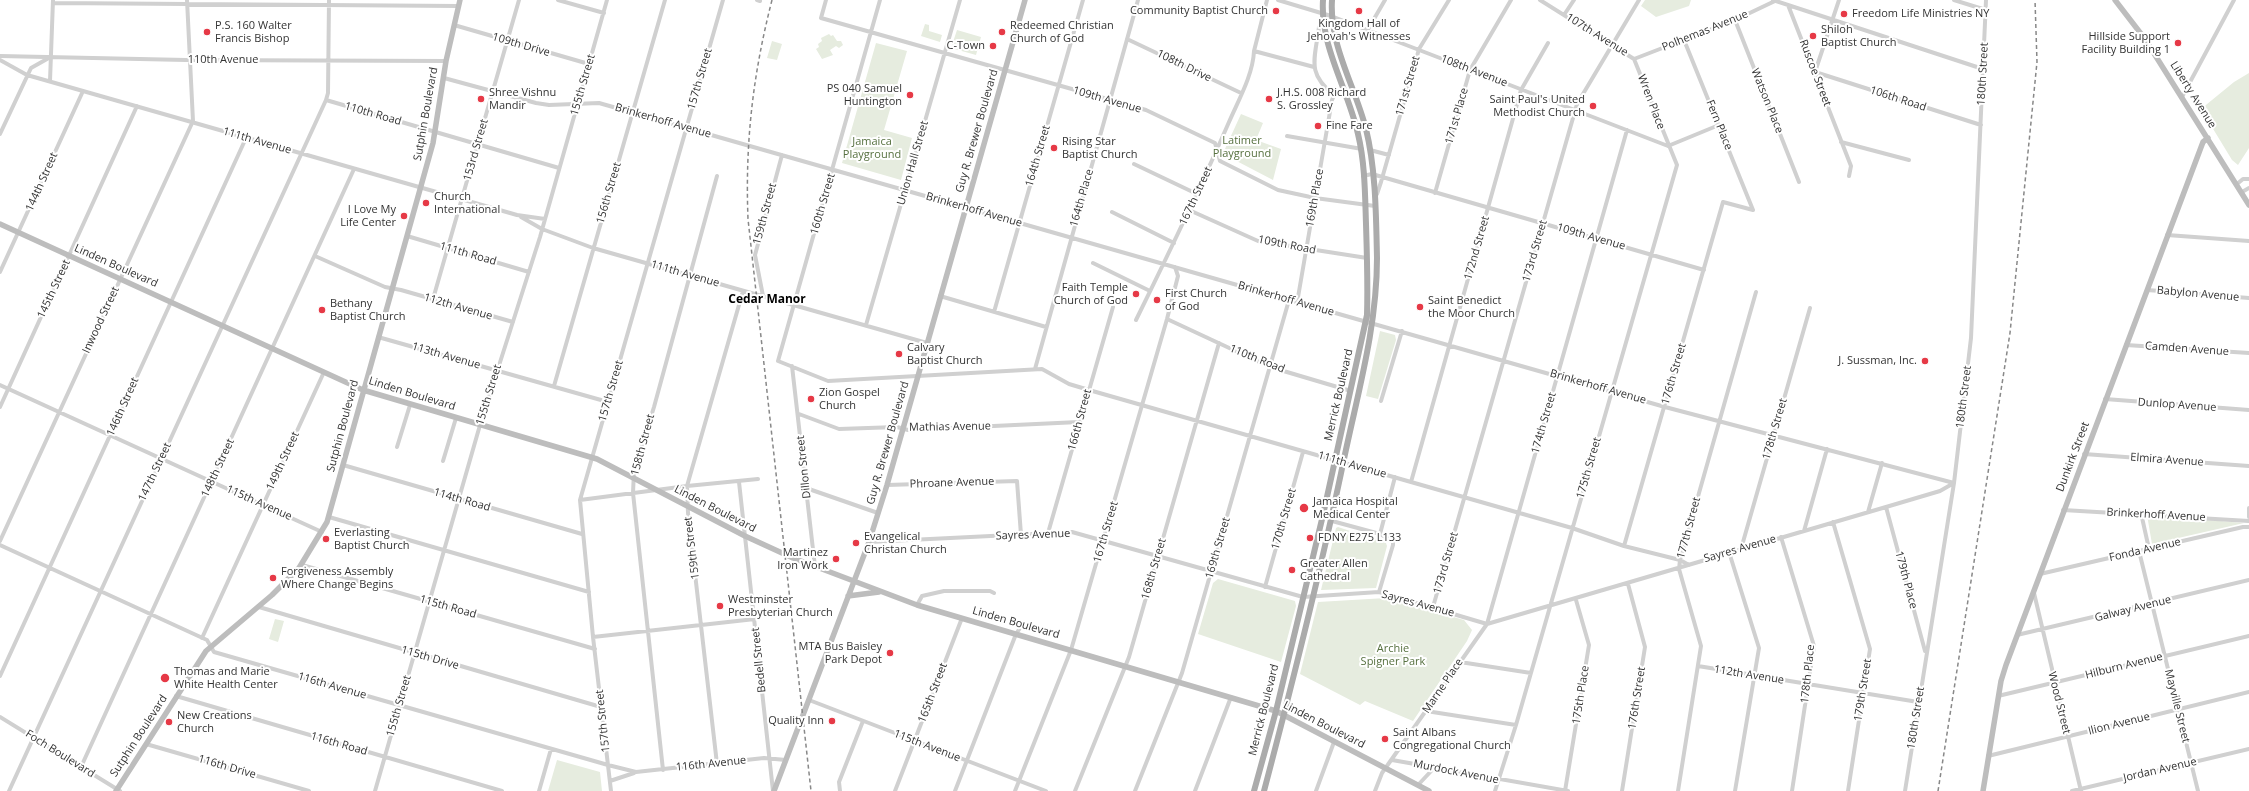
<!DOCTYPE html>
<html>
<head>
<meta charset="utf-8">
<style>
	body { margin:0 }
	canvas { display:block; background:#fff }
</style>
</head>
<body>
<canvas width="2249" height="791"></canvas>
<script>
const g = document.querySelector('canvas').getContext('2d');
g.lineJoin = 'round';
function fillPath(path, color) { g.fillStyle = color; g.fill(path, 'evenodd'); }
function strokePath(path, color, width, dash) { g.strokeStyle = color; g.lineWidth = width; g.lineCap = dash ? 'butt' : 'round'; g.setLineDash(dash || []); g.stroke(path); }
function drawText(font, color, halo, rows, align = 'center') {
  g.font = font + ' "Open Sans",sans-serif'; g.lineWidth = 4; g.setLineDash([]); g.textBaseline = 'middle'; g.strokeStyle = halo; g.fillStyle = color; for (const [text, x, y, turn = 0] of rows) {
    g.save(); g.translate(x, y); g.rotate((+turn || 0) * Math.PI / 180); g.textAlign = isNaN(turn) ? turn : align; if (halo) g.strokeText(text, 0, 0); g.fillText(text, 0, 0); g.restore();
  }
}
fillPath(new Path2D(`
	M1645 0H1691L1689 6 1656 17 1641 6Z
	M925 24 929 25V31L942 35 940 42 921 36Z
	M957 30 981 37 976 55 951 48Z
	M829 34 831 36 833 35 837 41H841L843 45 839 48 836 46 830 50 833 55 822 59 816 49 819 47 818 44 822 41 821 38Z
	M772 41 782 44 777 60 767 58Z
	M876 43 907 51 884 130 912 138 901 180 842 163Z
	M2249 73V148L2238 165 2232 160 2201 109 2234 82Z
	M1241 114 1263 123 1256 140 1281 149 1273 180 1227 156 1225 149Z
	M1380 331 1395 335 1396 340 1378 399 1366 396Z
	M2147 515 2244 523 2152 544Z
	M1338 527 1386 543 1387 546 1376 588 1321 590 1336 528Z
	M1218 579 1295 601 1296 606 1281 662 1198 634 1213 583Z
	M1386 598 1464 620 1472 630 1467 641 1413 721 1365 701 1360 705 1300 674 1318 602Z
	M275 619 284 621 278 642 269 639Z
	M557 760 600 772 602 791H548Z`), '#e6ecdf');
strokePath(new Path2D(`
	M558 0 604 13
	M757 0 760 1
	M826 0 821 18 1146 110 1215 143 1220 161 1278 190 1315 198 1375 206
	M880 0 778 361 828 381 1042 369 1069 384 1089 390 1572 528 1624 546 1680 560 1689 565
	M1278 0 1331 16 1668 146
	M1540 0 1634 59
	M1773 0 1983 69
	M1954 0 1986 10
	M53 3 458 6
	M1788 5 1851 166 1849 176
	M1564 15 1574 0
	M1735 20 1799 182
	M454 25 589 64
	M1324 25 1319 27C1315 59 1306 73 1334 95
	M1367 31 1385 0
	M1127 39 1241 93
	M1684 40 1753 210
	M1254 51 1314 67
	M0 56 186 60 446 61
	M1634 59 1735 20 1775 1
	M0 60 27 75 517 215 545 219
	M1815 72 1981 125
	M1815 72 1839 0
	M444 78 536 103 549 105 599 103 1665 407 1954 483
	M50 81 53 0
	M2182 97 2234 0
	M326 100 559 168
	M0 134 31 68 47 59
	M1287 136 1362 149
	M1841 142 1909 160
	M1668 146 1719 125
	M1370 150 1389 155
	M1134 164 1197 194
	M1363 176 1372 174 1704 270
	M2237 184 2243 179H2249
	M2242 192 2249 188
	M1435 193 1470 70 1511 0
	M1374 195 1377 194 1381 182 1419 49 1449 0
	M1189 210 1258 241 1367 258
	M1112 212 1174 243
	M521 217 542 229 593 248 927 343
	M2167 235 2249 241
	M407 236 529 272
	M315 256 385 287 401 290 513 322
	M1093 263 1150 291
	M0 272 83 91
	M2147 290 2249 298
	M763 296 755 255 782 155
	M940 296 1046 327
	M433 299 519 0
	M1297 303 1332 100 1334 95 1345 91
	M994 312 1083 0
	M1167 319 1270 367 1351 391
	M1136 320C1168 255 1200 189 1229 122 1238 101 1253 75 1254 51L1267 0
	M866 325 960 0
	M378 337 608 402
	M2126 345 2249 353
	M792 366 815 567
	M1035 369 1138 0
	M0 385 322 532
	M554 386 665 0
	M2105 399 2249 410
	M1381 401 1402 331
	M0 407 137 106
	M799 414 839 429 897 427 908 430 1079 422
	M397 447 410 405
	M2084 454 2249 466
	M443 461 456 418
	M343 465 582 534
	M739 482 773 791
	M1411 482 1521 90 1548 43
	M887 485 1017 481 1021 535
	M806 488 878 513
	M580 500 687 486 758 479
	M1886 507 1925 651
	M2249 508V517
	M2063 510 2249 521
	M1868 512 1882 463
	M2141 513 2149 549
	M329 517 589 592
	M1332 521 1380 534
	M1833 522 1870 649 1848 791
	M1804 531 1827 449
	M1048 533 1113 307
	M1781 537 1814 646 1792 791
	M0 541 193 121 187 0
	M869 542 1072 532 1303 597 1379 592 1487 624 1886 507 1940 491 1954 483
	M0 545 207 640 214 652 608 765 636 772 764 758 786 760
	M1624 546 1723 202 1753 210
	M1741 549 1810 308
	M2139 551 2198 791
	M1729 552 1759 648 1735 791
	M302 565 595 649
	M2040 574 2243 527H2249
	M1265 587 1303 452
	M1379 592 1393 545V541L1380 534 1395 477
	M2034 593 2081 791
	M917 605 922 596 944 591H990L994 593
	M259 607 601 707
	M1433 607 1577 104 1639 0
	M2017 635 2249 580
	M593 637 755 619
	M202 638 324 372
	M1460 662 1531 673
	M1698 666 1918 702
	M0 676 246 138
	M176 696 502 791
	M1998 696 2249 636
	M809 700 1046 791
	M1426 711 1516 725
	M0 717 120 791
	M146 744 309 791
	M1988 756 2249 692
	M1392 760 1568 791
	M717 764 688 513 687 486 743 291
	M81 767 354 169
	M663 770 633 493 634 471 654 407 717 176
	M610 781 634 773
	M1418 785 1434 768
	M9 791 326 100 328 93 329 0
	M375 791 480 425 540 237 607 0
	M539 791 551 749
	M611 791 593 637 580 500 723 0
	M840 791 839 782 863 721
	M895 791 962 618
	M955 791 1016 634 1020 628
	M1015 791 1071 650 1167 319 1178 276 1175 267
	M1075 791 1129 657 1219 343
	M1135 791 1182 673 1289 300
	M1195 791 1231 697
	M1316 791 1334 742
	M1375 791 1382 773 1487 624 1627 130
	M1495 791 1516 725 1677 165 1634 59
	M1565 791 1589 645 1576 600
	M1622 791 1645 647 1628 584
	M1678 791 1701 646 1679 569 1680 560 1756 292
	M1905 791 1954 483 1971 338 1986 0
	M2072 791 2249 749`), '#d0d0d0', 4);
strokePath(new Path2D(`
	M2115 0 2145 39 2249 205
	M0 224 363 390 597 459 745 536 793 558 917 605 1276 711 1429 791
	M848 596 879 592
	M116 791 206 651 272 595 299 568 327 522 433 143 446 61 460 0
	M774 791 869 542 887 485 1025 0
	M1983 791 2001 681 2006 665 2203 142 2208 138`), '#bdbdbd', 5.5);
strokePath(new Path2D(`
	M1254 791 1276 711 1323 515 1367 315C1368 285 1367 255 1366 224 1365 194 1365 163 1358 134 1348 89 1320 47 1323 0
	M1264 791C1293 681 1321 570 1344 459 1358 392 1377 327 1377 258 1376 216 1376 170 1366 129 1355 86 1329 45 1332 0`), '#ababab', 6);
strokePath(new Path2D(`
	M772 0C753 74 745 142 748 219L811 791
	M1938 791 2010 333 2037 62 2035 0`), '#888', 1.5, [4, 3]);
for (const [x, y, r, color] of [
	[1276,11,4,"#e63946"],
	[1359,11,4,"#e63946"],
	[1844,14,4,"#e63946"],
	[207,32,4,"#e63946"],
	[1002,32,4,"#e63946"],
	[1813,36,4,"#e63946"],
	[2178,43,4,"#e63946"],
	[993,46,4,"#e63946"],
	[910,95,4,"#e63946"],
	[481,99,4,"#e63946"],
	[1269,99,4,"#e63946"],
	[1593,106,4,"#e63946"],
	[1318,126,4,"#e63946"],
	[1054,148,4,"#e63946"],
	[426,203,4,"#e63946"],
	[404,216,4,"#e63946"],
	[1136,294,4,"#e63946"],
	[1157,300,4,"#e63946"],
	[1420,307,4,"#e63946"],
	[322,310,4,"#e63946"],
	[899,354,4,"#e63946"],
	[1925,361,4,"#e63946"],
	[811,399,4,"#e63946"],
	[1304,508,5,"#e63946"],
	[1310,538,4,"#e63946"],
	[326,539,4,"#e63946"],
	[856,543,4,"#e63946"],
	[836,559,4,"#e63946"],
	[1292,570,4,"#e63946"],
	[273,578,4,"#e63946"],
	[720,606,4,"#e63946"],
	[890,653,4,"#e63946"],
	[165,678,5,"#e63946"],
	[832,721,4,"#e63946"],
	[169,722,4,"#e63946"],
	[1385,739,4,"#e63946"]
]) { const dot = new Path2D(); dot.arc(x, y, r, 0, 2 * Math.PI); g.fillStyle = color; g.fill(dot); strokePath(dot, '#fff', 1.5); }
drawText('11px', '#333', '#fff', [
	["Community Baptist Church",1268,11,"right"],
	["Freedom Life Ministries NY",1852,14],
	["Kingdom Hall of",1359,24,"center"],
	["Jehovah's Witnesses",1359,37,"center"],
	["P.S. 160 Walter",215,26],
	["Francis Bishop",215,39],
	["Redeemed Christian",1010,26],
	["Church of God",1010,39],
	["Shiloh",1821,30],
	["Baptist Church",1821,43],
	["Hillside Support",2170,37,"right"],
	["Facility Building 1",2170,50,"right"],
	["C-Town",985,46,"right"],
	["PS 040 Samuel",902,89,"right"],
	["Huntington",902,102,"right"],
	["Shree Vishnu",489,93],
	["Mandir",489,106],
	["J.H.S. 008 Richard",1277,93],
	["S. Grossley",1277,106],
	["Saint Paul's United",1585,100,"right"],
	["Methodist Church",1585,113,"right"],
	["Fine Fare",1326,126],
	["Rising Star",1062,142],
	["Baptist Church",1062,155],
	["Church",434,197],
	["International",434,210],
	["I Love My",396,210,"right"],
	["Life Center",396,223,"right"],
	["Faith Temple",1128,288,"right"],
	["Church of God",1128,301,"right"],
	["First Church",1165,294],
	["of God",1165,307],
	["Saint Benedict",1428,301],
	["the Moor Church",1428,314],
	["Bethany",330,304],
	["Baptist Church",330,317],
	["Calvary",907,348],
	["Baptist Church",907,361],
	["J. Sussman, Inc.",1917,361,"right"],
	["Zion Gospel",819,393],
	["Church",819,406],
	["Jamaica Hospital",1313,502],
	["Medical Center",1313,515],
	["Everlasting",334,533],
	["Baptist Church",334,546],
	["Evangelical",864,537],
	["Christan Church",864,550],
	["FDNY E275 L133",1318,538],
	["Martinez",828,553,"right"],
	["Iron Work",828,566,"right"],
	["Greater Allen",1300,564],
	["Cathedral",1300,577],
	["Forgiveness Assembly",281,572],
	["Where Change Begins",281,585],
	["Westminster",728,600],
	["Presbyterian Church",728,613],
	["MTA Bus Baisley",882,647,"right"],
	["Park Depot",882,660,"right"],
	["Thomas and Marie",174,672],
	["White Health Center",174,685],
	["New Creations",177,716],
	["Church",177,729],
	["Quality Inn",824,721,"right"],
	["Saint Albans",1393,733],
	["Congregational Church",1393,746]
], 'left');
drawText('11px', '#333', '#fff', [
	["Polhemas Avenue",1705,31,-22],
	["107th Avenue",1597,35,32],
	["109th Drive",521,45,16],
	["110th Avenue",223,60],
	["108th Drive",1184,66,26],
	["108th Avenue",1474,71,21],
	["Ruscoe Street",1815,73,69],
	["180th Street",1983,74,-87],
	["157th Street",700,79,-74],
	["155th Street",583,85,-74],
	["171st Street",1408,86,-74],
	["Liberty Avenue",2193,95,58],
	["106th Road",1898,99,18],
	["109th Avenue",1107,100,16],
	["Watson Place",1767,101,68],
	["Wren Place",1651,102,69],
	["110th Road",373,114,16],
	["Sutphin Boulevard",426,114,-80],
	["171st Place",1457,116,-74],
	["Brinkerhoff Avenue",663,121,16],
	["Fern Place",1719,125,68],
	["Guy R. Brewer Boulevard",977,131,-74],
	["111th Avenue",257,141,16],
	["153rd Street",476,150,-74],
	["164th Street",1038,156,-74],
	["Union Hall Street",913,163,-74],
	["144th Street",42,182,-66],
	["156th Street",609,193,-74],
	["167th Street",1196,196,-65],
	["164th Place",1082,198,-74],
	["169th Place",1315,198,-80],
	["160th Street",823,204,-74],
	["Brinkerhoff Avenue",974,210,16],
	["159th Street",765,214,-75],
	["109th Avenue",1591,237,16],
	["109th Road",1287,245,11],
	["172nd Street",1477,248,-74],
	["173rd Street",1535,251,-74],
	["111th Road",468,254,16],
	["Linden Boulevard",116,266,24],
	["111th Avenue",685,274,16],
	["145th Street",54,289,-65],
	["Babylon Avenue",2198,294,5],
	["Brinkerhoff Avenue",1286,299,16],
	["112th Avenue",458,307,16],
	["Inwood Street",101,320,-65],
	["Camden Avenue",2187,349,4],
	["113th Avenue",446,356,16],
	["110th Road",1257,359,22],
	["176th Street",1674,374,-74],
	["Brinkerhoff Avenue",1598,387,16],
	["157th Street",611,391,-74],
	["Linden Boulevard",412,394,17],
	["155th Street",489,395,-73],
	["Merrick Boulevard",1339,395,-77],
	["180th Street",1964,397,-83],
	["Dunlop Avenue",2177,405,4],
	["146th Street",123,407,-66],
	["166th Street",1080,420,-75],
	["174th Street",1544,423,-74],
	["Sutphin Boulevard",343,426,-75],
	["Mathias Avenue",950,427,-1],
	["178th Street",1775,429,-74],
	["Guy R. Brewer Boulevard",888,443,-74],
	["158th Street",643,445,-75],
	["Dunkirk Street",2073,457,-69],
	["Elmira Avenue",2167,460,4],
	["149th Street",283,461,-65],
	["111th Avenue",1352,465,16],
	["Dillon Street",804,467,-96],
	["148th Street",218,468,-65],
	["175th Street",1589,468,-74],
	["147th Street",155,472,-65],
	["Phroane Avenue",952,483,-2],
	["114th Road",462,500,16],
	["115th Avenue",259,503,24],
	["Linden Boulevard",715,509,27],
	["Brinkerhoff Avenue",2156,515,3],
	["170th Street",1284,519,-74],
	["177th Street",1689,528,-75],
	["167th Street",1106,532,-74],
	["Sayres Avenue",1033,535,-2],
	["159th Street",692,548,-97],
	["169th Street",1218,548,-74],
	["Sayres Avenue",1740,549,-16],
	["Fonda Avenue",2145,550,-13],
	["173rd Street",1446,563,-74],
	["168th Street",1154,569,-74],
	["179th Place",1906,580,75],
	["Sayres Avenue",1418,604,15],
	["115th Road",448,607,16],
	["Galway Avenue",2133,609,-14],
	["Linden Boulevard",1016,623,16],
	["115th Drive",430,658,16],
	["Bedell Street",759,660,-96],
	["Hilburn Avenue",2124,666,-14],
	["178th Place",1808,674,-84],
	["112th Avenue",1749,675,9],
	["116th Avenue",332,686,16],
	["Marne Place",1443,686,-56],
	["179th Street",1863,690,-81],
	["165th Street",933,693,-69],
	["175th Place",1581,695,-81],
	["176th Street",1637,698,-81],
	["Wood Street",2059,703,76],
	["155th Street",399,706,-74],
	["Mayville Street",2177,706,76],
	["Merrick Boulevard",1264,710,-76],
	["180th Street",1916,718,-81],
	["157th Street",603,721,-96],
	["Ilion Avenue",2119,724,-14],
	["Linden Boulevard",1324,725,27],
	["Sutphin Boulevard",139,736,-57],
	["116th Road",339,744,16],
	["115th Avenue",927,746,21],
	["Foch Boulevard",60,754,32],
	["116th Avenue",711,764,-6],
	["116th Drive",227,767,16],
	["Jordan Avenue",2160,770,-13],
	["Murdock Avenue",1456,772,11]
]);
drawText('11px', '#56703f', '#fff', [
	["Latimer",1242,141],
	["Playground",1242,154],
	["Jamaica",872,142],
	["Playground",872,155],
	["Archie",1393,649],
	["Spigner Park",1393,662]
]);
drawText('bold 12px', '#000', '#fff', [
	["Cedar Manor",767,300]
]);
</script>
</body>
</html>
